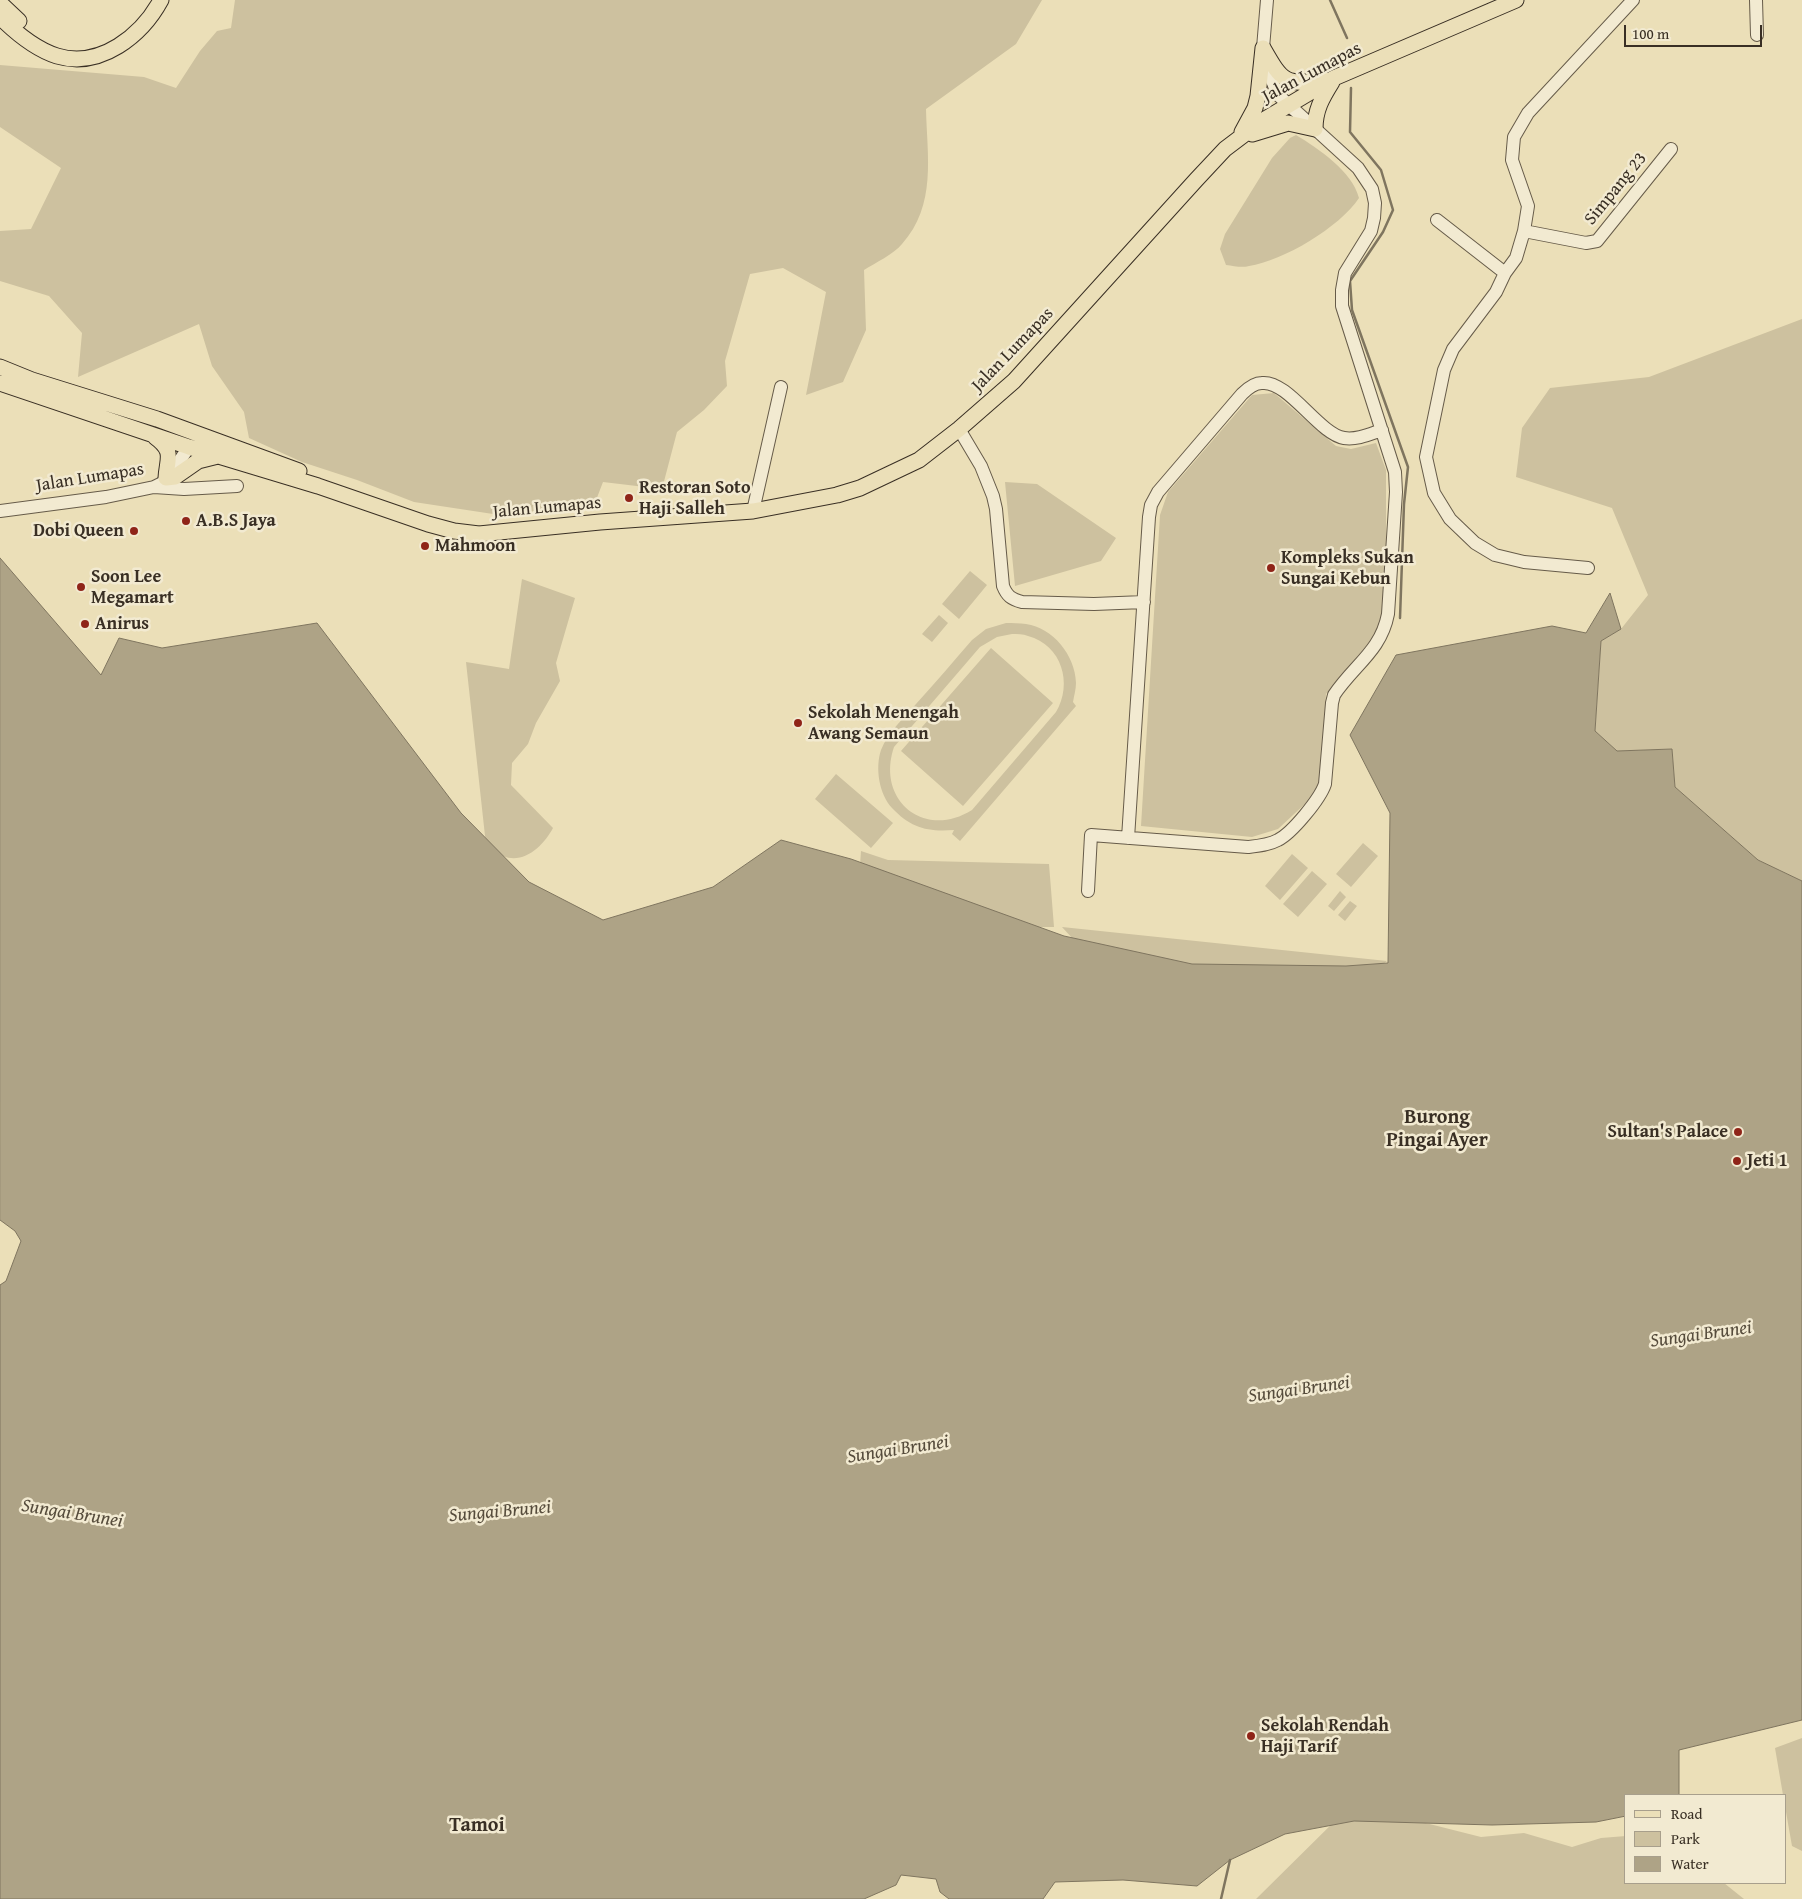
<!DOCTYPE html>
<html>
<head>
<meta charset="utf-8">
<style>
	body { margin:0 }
	#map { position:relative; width:1802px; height:1899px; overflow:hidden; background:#ebdfb8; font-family:"Gentium Book Plus",serif }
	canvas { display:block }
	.legend { position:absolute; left:1624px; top:1794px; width:162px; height:90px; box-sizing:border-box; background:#f2ead1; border:1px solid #a89f8c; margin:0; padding:6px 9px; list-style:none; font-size:15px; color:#392f24 }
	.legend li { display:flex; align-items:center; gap:10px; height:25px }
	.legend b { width:25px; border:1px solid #a89f8c }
	.scale { position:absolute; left:1624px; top:25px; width:138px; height:22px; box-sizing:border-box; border:2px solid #392f24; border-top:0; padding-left:6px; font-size:15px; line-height:18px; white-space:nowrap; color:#392f24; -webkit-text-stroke:4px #f2ead1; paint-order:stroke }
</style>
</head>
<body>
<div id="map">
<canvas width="1802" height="1899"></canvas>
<ul class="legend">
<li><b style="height:6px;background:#ebdfb8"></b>Road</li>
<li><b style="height:14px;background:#cdc19f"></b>Park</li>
<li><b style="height:14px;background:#aea386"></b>Water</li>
</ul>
<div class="scale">100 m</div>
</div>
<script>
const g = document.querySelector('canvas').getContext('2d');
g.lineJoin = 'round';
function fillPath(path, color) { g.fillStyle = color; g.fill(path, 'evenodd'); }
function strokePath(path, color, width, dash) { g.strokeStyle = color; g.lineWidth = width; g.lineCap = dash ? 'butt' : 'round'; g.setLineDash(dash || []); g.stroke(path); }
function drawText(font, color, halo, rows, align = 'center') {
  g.font = font + ' "Gentium Book Plus",serif'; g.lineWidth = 5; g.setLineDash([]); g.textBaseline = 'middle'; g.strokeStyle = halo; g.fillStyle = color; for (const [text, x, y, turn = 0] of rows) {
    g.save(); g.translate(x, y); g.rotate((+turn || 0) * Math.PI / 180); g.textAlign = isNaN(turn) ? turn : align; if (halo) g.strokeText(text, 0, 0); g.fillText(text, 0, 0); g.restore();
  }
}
fillPath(new Path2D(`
	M235 0H1042L1016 44 926 109C927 156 937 205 902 244 894 254 875 263 864 270L866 330 843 382 806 395 826 292 783 268 750 274 725 361 727 386 704 410 677 432 662 489 603 482 593 508 493 514 414 502 357 480 302 462 249 438 244 412 212 366 199 324 78 377 82 333 49 296 0 281V231L31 229 61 168 0 127V65L144 77 176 88 200 51 217 31 231 28Z
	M1296 135C1319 149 1352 171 1359 198 1340 227 1283 261 1249 266 1242 268 1234 266 1226 265L1220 249 1225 234 1272 158 1290 138Z
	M1802 319V881L1758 860 1675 787 1672 749 1617 751 1595 731 1601 641 1621 629 1648 595 1612 508 1516 477 1522 428 1550 388 1649 377Z
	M1274 393 1336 446 1351 449 1376 443 1386 470V622L1326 694 1321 789 1278 829 1252 837 1141 826 1160 515 1168 492 1252 395Z
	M1005 482 1037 484 1116 538 1101 561 1015 586Z
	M970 571 987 585 959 619 942 604Z
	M522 579 575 598 556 663 560 681 536 723 528 744 512 763 511 785 553 828C544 845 524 865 503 856 497 853 491 849 486 845L466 662 509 669Z
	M939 615 948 623 932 642 922 634Z
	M1006 623C1012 623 1020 623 1026 624 1053 628 1075 655 1076 683 1076 689 1074 696 1073 702L1076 706 960 841 952 834 954 830C927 832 911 828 892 808 879 794 875 768 881 750 888 732 904 718 916 704 935 683 953 662 972 640L986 629ZM1012 634C1017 634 1023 634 1028 636 1062 645 1073 684 1056 712L972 810C924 840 876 800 894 747L980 647 997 637Z
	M991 648 1053 703 963 806 901 751Z
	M836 774 893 823 871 848 815 799Z
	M1363 843 1378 856 1351 887 1336 874Z
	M861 851 888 860 1049 864 1054 927H1038L858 893Z
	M1292 854 1308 868 1280 900 1265 886Z
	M1312 871 1327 884 1298 917 1283 904Z
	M1340 891 1346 897 1334 911 1328 906Z
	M1350 901 1357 906 1345 921 1338 915Z
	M1062 927 1387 961 1366 978H1276L1084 951Z
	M1802 1738V1851L1792 1846 1786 1812V1795H1783L1775 1748Z
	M1374 1810 1481 1837 1524 1833 1572 1847 1601 1838 1626 1836V1883H1724L1744 1899H1256L1344 1812Z`), '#cdc19f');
const water = new Path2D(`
	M0 558 101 675 119 638 162 648 317 623 461 813 529 882 603 920 713 887 781 840 851 859 1064 936 1192 964 1346 966 1388 963 1390 813 1350 735 1396 655 1552 626 1586 633 1610 593 1621 629 1601 641 1595 731 1617 751 1672 749 1675 787 1758 860 1802 881V1720L1679 1750V1795H1626V1816L1596 1822 1492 1825 1354 1821 1285 1834 1230 1860 1197 1886 1123 1880 1055 1882 1043 1899H949L940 1892 936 1879 901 1875 896 1885 864 1899H0V1285L6 1281 21 1241 15 1231 0 1220Z`);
fillPath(water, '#aea386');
strokePath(water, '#7f755f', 1);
strokePath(new Path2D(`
	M1330 0 1347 38
	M1351 88 1350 132 1381 170 1393 210 1383 232 1350 281 1352 310 1408 467 1404 504 1400 618
	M1221 1899 1230 1860`), '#7f755f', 2.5);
const minor = new Path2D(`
	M1756 0 1757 35
	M1437 220 1505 273
	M1524 231 1586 243 1597 241 1671 149
	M959 429 981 466 993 496 996 509 1003 586C1007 596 1011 599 1022 602L1094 604 1144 602
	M154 487 184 489 237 486
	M0 511 106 497 154 487 162 483 169 476 189 447
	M753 511 781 387
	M1588 568 1524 562 1495 555 1475 543 1450 519 1434 493 1426 457 1444 370 1453 349 1496 292 1505 273 1516 258 1524 231 1528 206 1512 160 1514 137 1528 113 1633 0
	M1128 838 1149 517 1151 505 1158 492 1242 394C1247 389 1254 383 1262 383 1288 380 1319 434 1344 438 1357 440 1370 434 1382 430
	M1088 891 1091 835 1248 847C1258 846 1269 845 1278 840 1292 833 1320 799 1325 784L1332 703 1334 695C1354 665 1381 651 1388 614L1396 492 1395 472 1342 306V290L1345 273 1371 231 1374 218 1375 203 1372 189 1358 168 1278 95 1270 76 1263 48 1267 0`);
const major = new Path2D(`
	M0 3 19 21
	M0 17C16 33 35 49 57 56 101 69 142 35 161 0
	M1263 48C1282 81 1284 86 1324 80
	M1242 132 1255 108 1258 96 1263 48
	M1252 134 1288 123 1315 129C1315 110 1322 98 1332 82
	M0 367 32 380 157 419 299 471
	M0 383 189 447 318 486 428 524 454 531 479 534 600 522 753 511 837 495 860 488 919 460 959 429 1014 381 1196 180 1225 149 1262 121 1334 78 1516 0
	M155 437C175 452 167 458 166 478L175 477 198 461 218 456`);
strokePath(minor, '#665b49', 14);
strokePath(major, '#392f24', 17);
strokePath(minor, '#f2ead1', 12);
strokePath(major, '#ebdfb8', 15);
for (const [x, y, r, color] of [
	[629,498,5,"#8f2418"],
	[186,521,5,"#8f2418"],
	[134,531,5,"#8f2418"],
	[425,546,5,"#8f2418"],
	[1271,568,5,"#8f2418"],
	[81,587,5,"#8f2418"],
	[85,624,5,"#8f2418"],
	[798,723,5,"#8f2418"],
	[1738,1132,5,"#8f2418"],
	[1737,1161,5,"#8f2418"],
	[1251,1736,5,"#8f2418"]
]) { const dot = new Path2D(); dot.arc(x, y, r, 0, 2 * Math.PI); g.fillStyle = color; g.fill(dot); strokePath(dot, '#f2ead1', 2); }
drawText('18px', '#392f24', '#f2ead1', [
	["Jalan Lumapas",1312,73,-28],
	["Simpang 23",1616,189,-51],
	["Jalan Lumapas",1013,350,-46],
	["Jalan Lumapas",90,478,-9],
	["Jalan Lumapas",547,508,-5]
]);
drawText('bold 18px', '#392f24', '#f2ead1', [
	["Restoran Soto",639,488],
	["Haji Salleh",639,509],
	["A.B.S Jaya",196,521],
	["Dobi Queen",124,531,"right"],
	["Mahmoon",435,546],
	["Kompleks Sukan",1281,558],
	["Sungai Kebun",1281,579],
	["Soon Lee",91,577],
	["Megamart",91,598],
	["Anirus",95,624],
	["Sekolah Menengah",808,713],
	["Awang Semaun",808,734],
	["Sultan's Palace",1728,1132,"right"],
	["Jeti 1",1747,1161],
	["Sekolah Rendah",1261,1726],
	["Haji Tarif",1261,1747]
], 'left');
drawText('italic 19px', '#564c3c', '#f2ead1', [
	["Sungai Brunei",1701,1335,-8],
	["Sungai Brunei",1299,1390,-8],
	["Sungai Brunei",898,1450,-9],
	["Sungai Brunei",500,1512,-5],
	["Sungai Brunei",72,1514,9]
]);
drawText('bold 20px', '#392f24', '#f2ead1', [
	["Burong",1437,1118],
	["Pingai Ayer",1437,1141],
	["Tamoi",477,1826]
]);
</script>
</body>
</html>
